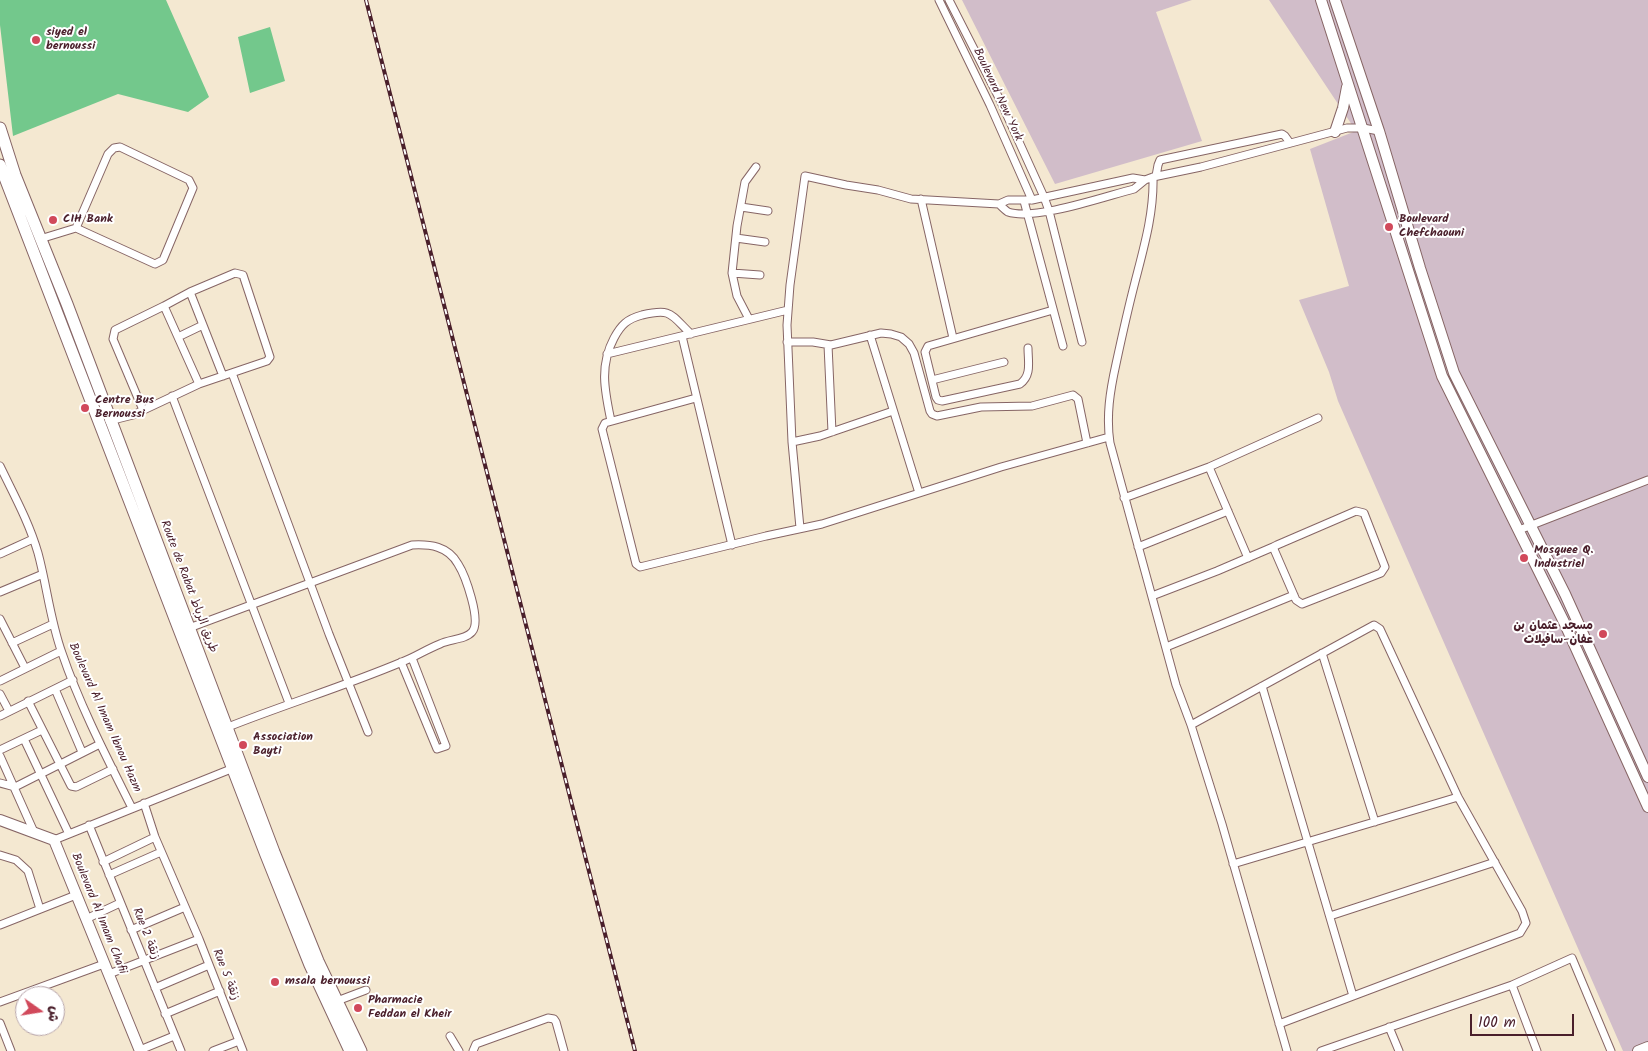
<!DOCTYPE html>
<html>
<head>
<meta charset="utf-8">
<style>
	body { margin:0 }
	#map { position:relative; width:1648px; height:1051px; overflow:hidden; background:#f4e8d1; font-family:Kalam,"Playpen Sans Arabic",sans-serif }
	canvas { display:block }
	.north { position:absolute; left:15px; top:986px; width:50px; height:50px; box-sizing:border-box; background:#fff; border:1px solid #b7a5aa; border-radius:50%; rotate:103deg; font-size:14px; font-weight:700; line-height:20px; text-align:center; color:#4a1f2b }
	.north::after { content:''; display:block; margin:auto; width:18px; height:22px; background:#d1495b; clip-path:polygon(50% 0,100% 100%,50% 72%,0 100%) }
	.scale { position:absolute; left:1470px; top:1014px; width:104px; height:22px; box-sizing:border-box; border:2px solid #4a1f2b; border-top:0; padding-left:6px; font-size:15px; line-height:18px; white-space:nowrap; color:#4a1f2b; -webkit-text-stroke:4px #fff; paint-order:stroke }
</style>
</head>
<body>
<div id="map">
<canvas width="1648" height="1051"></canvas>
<div class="north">ش</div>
<div class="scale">100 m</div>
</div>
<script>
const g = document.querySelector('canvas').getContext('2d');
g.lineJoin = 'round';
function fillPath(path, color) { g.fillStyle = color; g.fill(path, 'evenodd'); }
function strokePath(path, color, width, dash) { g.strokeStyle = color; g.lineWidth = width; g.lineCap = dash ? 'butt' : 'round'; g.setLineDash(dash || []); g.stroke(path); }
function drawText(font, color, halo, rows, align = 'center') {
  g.font = font + ' Kalam,"Playpen Sans Arabic",sans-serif'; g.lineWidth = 4; g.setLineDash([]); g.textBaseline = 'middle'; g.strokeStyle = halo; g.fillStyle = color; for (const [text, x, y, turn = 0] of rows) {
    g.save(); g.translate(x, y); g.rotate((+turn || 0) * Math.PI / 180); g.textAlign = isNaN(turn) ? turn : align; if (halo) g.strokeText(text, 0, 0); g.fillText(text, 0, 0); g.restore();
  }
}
fillPath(new Path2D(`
	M962 0H1192L1156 12 1202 141 1055 184Z
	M1269 0H1648V1047L1637 1051H1623L1338 401 1329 372 1299 300 1349 286 1310 149 1356 131Z`), '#d1bdc9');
fillPath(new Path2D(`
	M0 0H166L209 97 188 112 118 94 13 136 0 25Z
	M270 27 285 81 250 93 238 37Z`), '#73c88c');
const street = new Path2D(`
	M939 0 990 105 1032 200
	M949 0 1000 100 1044 197 1049 211 1082 342
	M1156 176 1158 165 1160 160 1282 134 1285 136 1290 143
	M1153 177C1154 213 1144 247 1135 282 1128 309 1122 336 1116 364 1110 391 1106 416 1110 443L1176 685 1191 725 1222 824 1287 1051
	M921 199 953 338
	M1024 201 1063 346
	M999 204C1002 207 1005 210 1008 212 1035 221 1106 196 1134 189L1145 180 1153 177 1201 167 1347 128H1363L1379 131
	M741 207 768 211
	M736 238 765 242
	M40 239 76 228 155 264 163 260 193 188 189 180 120 147 114 148 108 154 76 228
	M732 273 760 275
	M190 292 223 376
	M749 319 737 296 732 273 737 226 745 182 756 167
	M870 335 919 493
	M682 336 732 545
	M178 337 203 325
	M787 342H813L831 345 881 333 891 334 901 337 909 344 914 353 930 411 932 414 937 416 981 407 1032 406 1073 395 1078 399 1087 443
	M828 345 832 432
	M1028 348C1028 362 1032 375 1020 384L942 401 938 400 936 397 925 352 928 346 1053 310
	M607 354 788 310
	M232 373 329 634 368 732
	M932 380 1004 362
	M172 396 289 703
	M696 398 605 423 602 429 636 564 640 567 766 536 822 524 1001 467 1109 437
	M143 410 113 339 115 330 164 306 199 384
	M109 421 133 415 199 384 267 361 270 357 243 275 235 273 190 292 164 306
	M611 421C605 392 599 366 614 338 621 325 627 319 642 315 672 308 670 314 691 334
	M792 442 820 436 893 411
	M0 466C14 495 29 522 38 553 47 586 50 620 62 653 80 706 107 758 132 808
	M1209 467 1248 558
	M1124 498 1209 467 1318 418
	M800 528 792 442 787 325 790 285 805 176 846 185 878 190 911 199 999 204 1008 200H1032L1133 178 1145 180
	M1519 530 1648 480
	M1138 547 1228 511
	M0 554 33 539
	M0 592 43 574
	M1152 596 1217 571 1273 547 1277 545 1356 511 1364 513 1385 567 1381 573 1302 604 1296 600 1273 547
	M0 619 25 668
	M189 628 412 545C430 544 448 546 458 564 465 575 482 621 472 632 465 640 449 639 440 644 427 649 415 657 402 662 345 686 286 704 228 727
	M12 643 53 624
	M1166 647 1294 595
	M1322 653 1375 822
	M401 662 437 749 446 746 412 658
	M0 681 61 651
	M1262 686 1353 996
	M55 689 82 752
	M0 694 9 711
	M28 701 71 786 76 787 113 769
	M0 716 73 680
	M1191 725 1374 625 1380 629 1458 797 1522 911 1526 923 1520 933 1279 1024
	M24 739 69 834
	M0 750 42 730
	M0 756 34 832
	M0 783 15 787 100 744
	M144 803 155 837 199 939 243 1051
	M89 825 181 1051
	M54 840 236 767
	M0 855 16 860 28 871 40 909
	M103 862 155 837
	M1233 864 1458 797
	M109 875 161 852
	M1330 916 1495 862
	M86 919 120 903
	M0 925 76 895
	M131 930 185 907
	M109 974 199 939
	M1512 985 1537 1051
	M155 988 209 965
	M337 1001 366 990
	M0 1002 104 964
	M165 1014 220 991
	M0 1023 11 1051
	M1389 1027 1399 1051
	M450 1036 459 1051
	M140 1050 174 1036
	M213 1051 239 1041
	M473 1051 476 1044 548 1018 554 1019 556 1022 564 1051
	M1321 1051 1512 985 1572 958 1611 1051`);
const secondary = new Path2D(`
	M1321 0 1442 376 1564 622 1648 807
	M1335 0 1379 131 1420 268 1454 373 1565 594 1648 777
	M1335 132 1343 108 1347 87
	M0 820 54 840 140 1051
	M1638 1051 1648 1047`);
const primary = new Path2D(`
	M0 128 15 175 67 304 274 852 318 961 361 1051
	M0 165 266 855 310 965 350 1051`);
strokePath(street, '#866565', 9);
strokePath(secondary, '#866565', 12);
strokePath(primary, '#866565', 13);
strokePath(street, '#fff', 7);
strokePath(secondary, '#fff', 10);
strokePath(primary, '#fff', 11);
const rail = new Path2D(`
	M366 0 635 1051`);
strokePath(rail, '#4a1f2b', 4);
strokePath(rail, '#fff', 2, [5.5]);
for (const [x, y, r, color] of [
	[36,40,5,"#d1495b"],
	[53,220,5,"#d1495b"],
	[1389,227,5,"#d1495b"],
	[85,408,5,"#d1495b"],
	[1524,558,5,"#d1495b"],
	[1603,634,5,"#d1495b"],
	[243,745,5,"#d1495b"],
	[275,982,5,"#d1495b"],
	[358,1008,5,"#d1495b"]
]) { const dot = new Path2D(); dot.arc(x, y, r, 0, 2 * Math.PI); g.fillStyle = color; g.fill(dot); strokePath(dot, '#fff', 2); }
drawText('bold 12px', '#4a1f2b', '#fff', [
	["siyed el",46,33],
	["bernoussi",46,47],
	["CIH Bank",63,220],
	["Boulevard",1399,220],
	["Chefchaouni",1399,234],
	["Centre Bus",95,401],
	["Bernoussi",95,415],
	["Mosquee Q.",1534,551],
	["Industriel",1534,565],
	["مسجد عثمان بن",1593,627,"right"],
	["عفان-سافيلات",1593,641,"right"],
	["Association",253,738],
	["Bayti",253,752],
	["msala bernoussi",285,982],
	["Pharmacie",368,1001],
	["Feddan el Kheir",368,1015]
], 'left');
drawText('12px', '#4a1f2b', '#fff', [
	["Boulevard New York",997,95,65],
	["Route de Rabat طريق الرباط",188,587,69],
	["Boulevard Al Imam Ibnou Hazm",104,718,66],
	["Boulevard Al Imam Chafii",98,914,68],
	["Rue 2 زنقة",145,934,68],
	["Rue 5 زنقة",225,975,68]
]);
</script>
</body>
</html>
